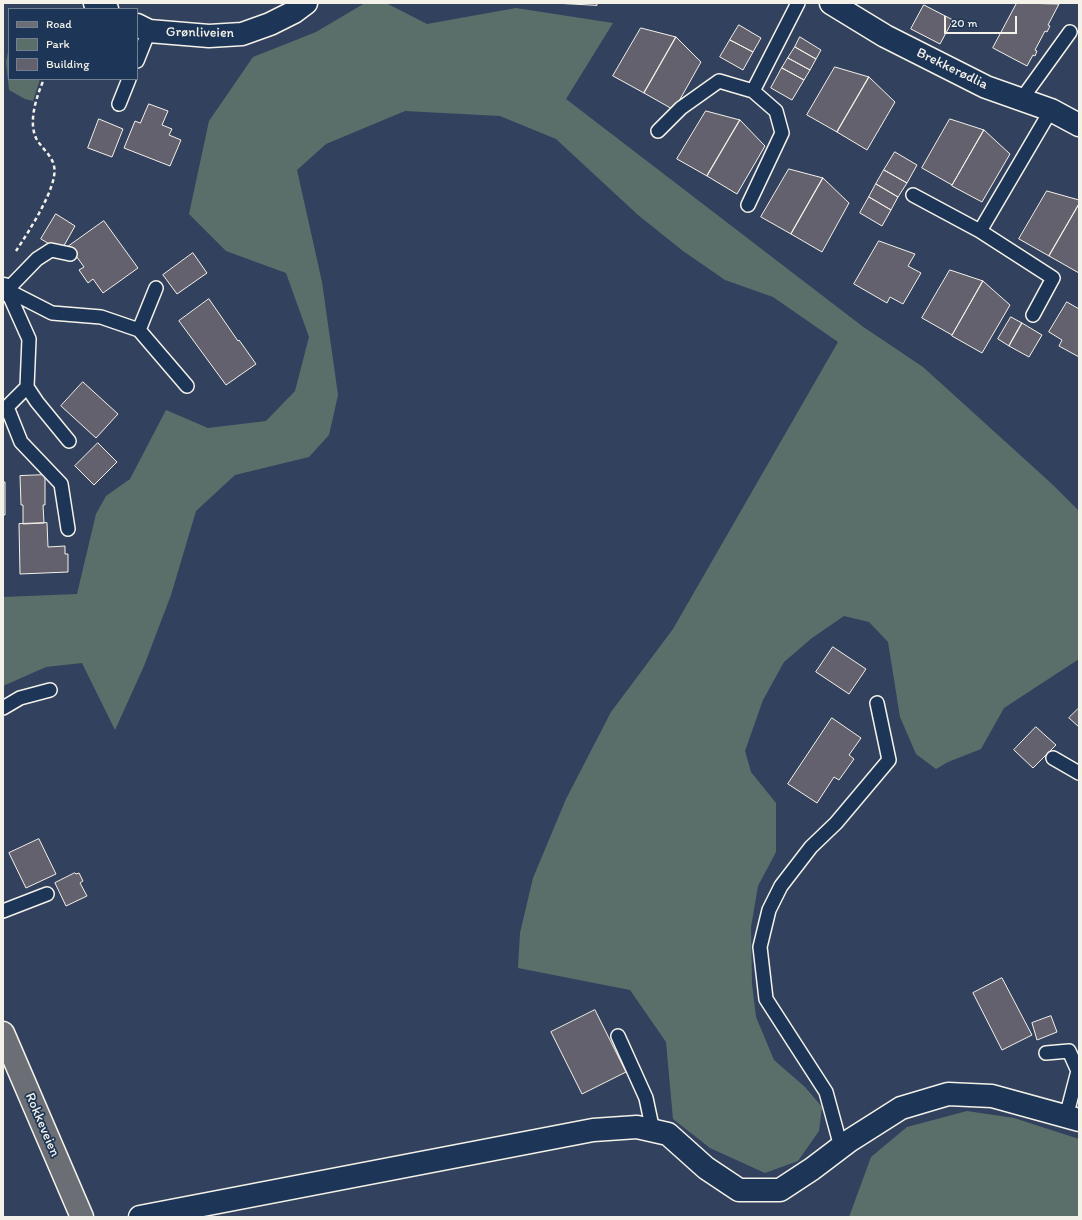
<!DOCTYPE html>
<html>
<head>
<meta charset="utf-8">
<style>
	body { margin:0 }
	#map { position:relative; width:1082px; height:1220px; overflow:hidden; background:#32425e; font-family:Itim,sans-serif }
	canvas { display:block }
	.frame { position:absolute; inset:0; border:4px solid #f4f1e8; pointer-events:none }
	.legend { position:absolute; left:8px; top:8px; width:130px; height:72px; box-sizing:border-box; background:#1d3557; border:1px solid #738091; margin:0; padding:5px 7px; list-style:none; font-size:12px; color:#f4f1e8 }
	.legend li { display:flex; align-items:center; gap:8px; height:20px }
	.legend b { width:20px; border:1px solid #738091 }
	.scale { position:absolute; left:944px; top:16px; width:73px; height:18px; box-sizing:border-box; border:2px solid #f4f1e8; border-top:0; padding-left:5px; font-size:12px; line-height:14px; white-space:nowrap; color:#f4f1e8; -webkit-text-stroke:3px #1d3557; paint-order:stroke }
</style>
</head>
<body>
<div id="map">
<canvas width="1082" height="1220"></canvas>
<div class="frame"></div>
<ul class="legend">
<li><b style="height:5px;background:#6b6f75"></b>Road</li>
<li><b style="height:11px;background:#5b6f6a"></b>Park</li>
<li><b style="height:11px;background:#64616e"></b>Building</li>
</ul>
<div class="scale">20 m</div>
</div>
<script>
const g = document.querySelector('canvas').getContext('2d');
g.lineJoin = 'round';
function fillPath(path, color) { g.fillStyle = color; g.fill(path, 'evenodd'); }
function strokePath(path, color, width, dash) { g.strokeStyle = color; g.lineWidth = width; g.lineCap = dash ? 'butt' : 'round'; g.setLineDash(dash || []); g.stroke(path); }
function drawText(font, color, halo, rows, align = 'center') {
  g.font = font + ' Itim,sans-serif'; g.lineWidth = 3.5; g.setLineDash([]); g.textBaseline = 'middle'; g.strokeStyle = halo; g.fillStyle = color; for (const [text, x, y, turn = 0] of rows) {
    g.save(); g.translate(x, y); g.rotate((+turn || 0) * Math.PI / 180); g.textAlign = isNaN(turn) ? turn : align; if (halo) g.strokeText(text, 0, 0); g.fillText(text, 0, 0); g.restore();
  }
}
fillPath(new Path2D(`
	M365 3H386L427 24 516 8 613 23 566 99 862 326 923 367 1052 484 1079 511V659L1004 708 981 749 948 762 936 769 916 754 900 717 888 642 869 622 844 616 812 638 784 662 763 700 745 751 751 772 776 803V852L758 886 751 927 752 984 756 1017 774 1060 805 1087 822 1107 819 1131 798 1161 765 1173 710 1148 673 1119 666 1042 630 990 518 968 520 933 533 878 566 799 611 712 673 629 838 342 773 297 725 280 683 251 638 215 556 139 500 116 405 111 326 144 297 170 322 282 338 395 329 435 309 457 235 475 196 511 171 595 144 666 115 730 82 663 46 667 3 686V597L77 594 96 514 106 496 130 479 166 410 208 428 266 421 295 391 309 337 286 273 226 251 189 214 209 121 253 57 316 32Z
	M9 47V79H40L33 101 25 99 9 90 6 62Z
	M967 1111 1014 1118 1079 1139V1217H849L871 1157 907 1127Z`), '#5b6f6a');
const building = new Path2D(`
	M554 3H597V5Z
	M1017 3 1059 4 1048 25 1050 26 1047 32 1045 31 1035 50 1037 51 1035 56 1033 55 1027 66 993 48Z
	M924 5 953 20 940 44 911 29Z
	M739 25 761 38 753 52 730 40Z
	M641 28 676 37 644 93 613 76Z
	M676 37 701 62 674 110 644 93Z
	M800 37 821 50 816 59 795 47Z
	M730 40 753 52 743 70 720 57Z
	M795 47 816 59 810 70 788 58Z
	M788 58 810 70 804 80 782 68Z
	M835 67 869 77 837 132 807 115Z
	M782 68 804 80 792 100 771 88Z
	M869 77 895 102 867 150 837 132Z
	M149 104 168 111 162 125 172 129 169 135 181 140 170 166 124 148 135 121 140 123Z
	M706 111 740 120 707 176 677 159Z
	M99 119 123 129 112 157 88 148Z
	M950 119 984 130 952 185 922 168Z
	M740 120 765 146 737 194 707 176Z
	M984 130 1010 154 982 202 952 186Z
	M895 152 917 165 907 183 884 170Z
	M789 169 823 178 791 234 761 217Z
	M884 170 907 183 898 197 876 184Z
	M823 178 849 203 822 252 791 234Z
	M876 184 898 197 891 210 869 197Z
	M1047 191 1079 200V204L1049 256 1019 239Z
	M869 197 891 210 882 226 860 213Z
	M1079 204V273L1049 256Z
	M56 214 75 226 61 251 41 239Z
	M104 221 138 268 103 293 93 279 88 283 79 270 84 267 69 246Z
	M879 241 915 254 908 266 921 273 903 304 890 297 887 303 854 284Z
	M193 253 207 273 177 294 163 275Z
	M950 270 983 281 952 335 922 318Z
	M983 281 1010 305 982 353 952 336Z
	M209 299 238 341 239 340 256 364 226 385 179 321Z
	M1067 302 1079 309V357L1059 346 1062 340 1049 332Z
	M1011 317 1022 323 1009 346 998 339Z
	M1022 323 1042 335 1029 357 1009 346Z
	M83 382 118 414 96 438 61 406Z
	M98 443 117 462 94 485 75 466Z
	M45 475V505H43L44 523 23 524V505H21L20 476Z
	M3 482H5V515H3Z
	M47 523 48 547 65 546V554H68V572L20 574 19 524Z
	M833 647 866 669 849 694 816 672Z
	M1079 708V727L1069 718Z
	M832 718 861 738 849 755 854 759 839 780 834 777 817 803 788 784Z
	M1036 727 1056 745 1033 768 1014 750Z
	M39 839 56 874 26 888 9 853Z
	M75 873 76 874 79 873 83 881 80 883 87 896 66 906 55 883Z
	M1002 978 1032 1035 1002 1050 973 993Z
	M595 1010 626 1072 582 1094 551 1032Z
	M1051 1016 1057 1032 1037 1040 1032 1023Z`);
fillPath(building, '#64616e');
strokePath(building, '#f4f1e8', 1);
const lane = new Path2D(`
	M137 61 149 31
	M1021 100 1070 32
	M119 104 129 79
	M658 131 681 108 719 81 753 91
	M913 195 980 231
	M748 205 782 133 776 111 753 91 798 3
	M7 290 52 313 101 317 139 330 187 386
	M7 290 29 339 27 387 37 402 69 441
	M7 290 37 259 51 250 70 254
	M1033 315 1053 278 980 231 1051 110
	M139 330 156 288
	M3 408 7 407 21 442 61 484 68 529
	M3 411 27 387
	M3 708 20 698 50 690
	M1053 758 1079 773
	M3 911 47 894
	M618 1036 646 1098 653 1131
	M1046 1053 1069 1051 1078 1071 1066 1117
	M841 1147 826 1092 766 999 760 947 769 910 781 886 811 847 836 823 889 760 877 703`);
const street = new Path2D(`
	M95 3 107 9
	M831 3 885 36 986 87 1051 110 1079 125
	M137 25 149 31 209 36 242 34 270 24 294 12 306 3
	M3 289 7 290
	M140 1217 593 1130 637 1127 668 1134 706 1168 739 1190H780L812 1169 849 1141 901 1108 948 1094 992 1096 1079 1120`);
const primary = new Path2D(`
	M3 1033 82 1217`);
strokePath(lane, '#f4f1e8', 16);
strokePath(street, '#f4f1e8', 25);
strokePath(primary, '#f4f1e8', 25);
strokePath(new Path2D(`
	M16 251C27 234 59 186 54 166 52 155 41 148 36 138 28 121 37 95 44 79`), '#f4f1e8', 2.5, [4, 3]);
strokePath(lane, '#1d3557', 13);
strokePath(street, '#1d3557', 22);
strokePath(primary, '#6b6f75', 22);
drawText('14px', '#f4f1e8', '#1d3557', [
	["Grønliveien",200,33,1],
	["Brekkerødlia",952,69,26],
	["Rokkeveien",42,1125,67]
]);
</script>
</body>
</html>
